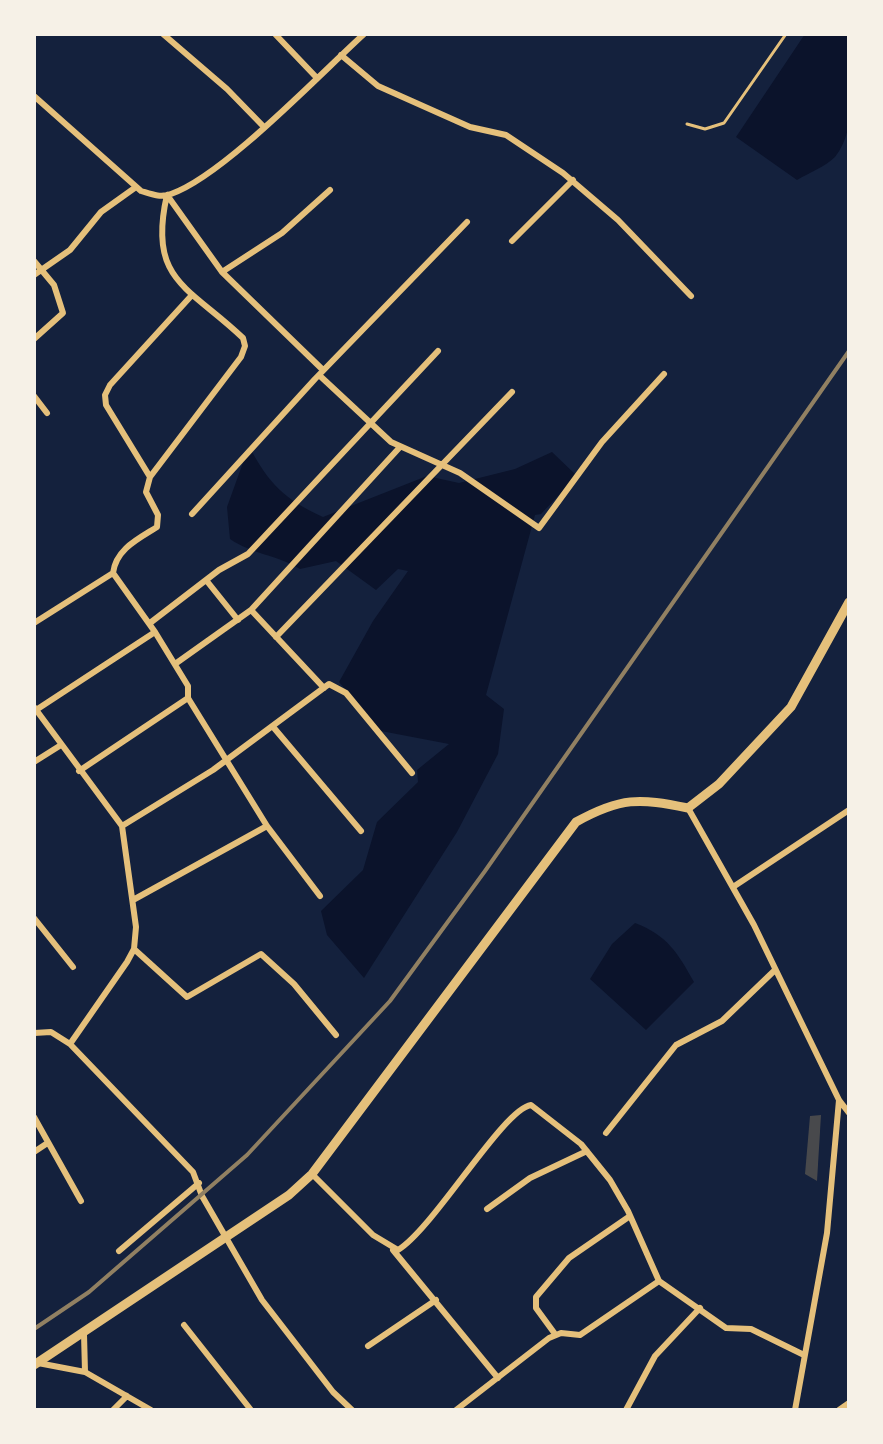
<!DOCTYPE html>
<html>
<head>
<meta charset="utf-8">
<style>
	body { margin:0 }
	#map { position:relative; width:883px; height:1444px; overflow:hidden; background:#14213d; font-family:Commissioner,sans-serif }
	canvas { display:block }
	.frame { position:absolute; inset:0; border:36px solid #f6f1e7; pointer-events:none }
</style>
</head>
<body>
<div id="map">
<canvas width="883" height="1444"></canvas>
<div class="frame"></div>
</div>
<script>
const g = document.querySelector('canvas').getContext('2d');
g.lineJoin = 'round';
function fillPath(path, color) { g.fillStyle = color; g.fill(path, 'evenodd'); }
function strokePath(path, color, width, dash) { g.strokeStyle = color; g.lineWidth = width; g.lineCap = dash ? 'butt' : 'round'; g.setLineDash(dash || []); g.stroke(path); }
fillPath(new Path2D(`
	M805 34H849C849 70 860 127 835 157 826 166 809 173 797 180L736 137Z
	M249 446C268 483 285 500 323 517L427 476 459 483 515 469 552 452 577 476 541 514 535 515 486 695 504 709 498 754 457 832 364 978 327 935 321 911 363 870 377 822 418 782 417 770 449 744 381 731 339 682 373 621 408 571 398 569 376 590 336 561 300 569C277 555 252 554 230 539L227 507Z
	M635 923C667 935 678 953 694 982L646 1030 590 979 612 944Z`), '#0b132b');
fillPath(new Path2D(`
	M821 1115 817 1181 805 1174 810 1116Z`), '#48494c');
strokePath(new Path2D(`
	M687 124 705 129 724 123 786 34`), '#e5c07b', 3);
strokePath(new Path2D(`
	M163 34 227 89 263 126
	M275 34 316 77
	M341 55 378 86 470 127 506 135 563 173 618 220 691 296
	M34 96 141 191C151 194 160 198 171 194 223 176 319 75 364 34
	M167 195 222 272 282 233 330 190
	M512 241 573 180
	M34 261 54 285 63 313 34 339
	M222 272 323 370
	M34 275 70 250 101 212 136 187
	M319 375 391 442 460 473 539 528 602 442 664 374
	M34 396 47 413
	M150 477 106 405 105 395 110 385 192 295
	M192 514 315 379 467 222
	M206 580 238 620
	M251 610 324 688
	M34 623 113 573
	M150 623 219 570 248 554 438 351
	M155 632 188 686V698
	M276 637 512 392
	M175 664 251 610 400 447
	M34 707 122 826 136 927 134 949 127 962 70 1044
	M36 710 155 632 113 573C116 549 138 539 157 527L158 515 146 492 150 477 241 357 245 346 243 338C190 287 147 281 167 195
	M274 728 361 831
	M34 762 61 745
	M79 771 188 698 267 826 320 896
	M688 808 754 925 839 1100 849 1113
	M122 826 213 770 329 684 346 693 412 773
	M733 887 849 810
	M133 900 267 826
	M34 918 73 967
	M134 949 187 997 261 954 294 984 336 1035
	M34 1033 51 1032 70 1044 193 1172 202 1196 262 1300 333 1392 352 1410
	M34 1117 81 1201
	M606 1133 676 1045 722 1021 775 970
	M34 1152 46 1144
	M312 1174 373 1235 398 1250C434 1228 503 1109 531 1105L581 1144 610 1180 628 1211 659 1281 726 1328 751 1329 804 1355
	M487 1209 530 1178 587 1151
	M393 1250 498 1378
	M119 1251 199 1183
	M184 1325 251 1410
	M84 1334 85 1372
	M555 1334 536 1308V1297L569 1258 630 1216
	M368 1346 436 1300
	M38 1363 85 1372 151 1410
	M113 1410 127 1396
	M456 1410 549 1338 561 1333 580 1335 659 1281
	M626 1410 655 1356 700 1308
	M795 1410 827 1233 839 1100
	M839 1410 849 1403`), '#e5c07b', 6);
strokePath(new Path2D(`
	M34 1365 289 1195 312 1174 576 822C621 797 639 798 688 808L719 784 791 707 849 602`), '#e5c07b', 9);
strokePath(new Path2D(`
	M34 1329 89 1292 247 1155 390 1001 485 871 849 351`), '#918062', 4);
</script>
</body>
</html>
